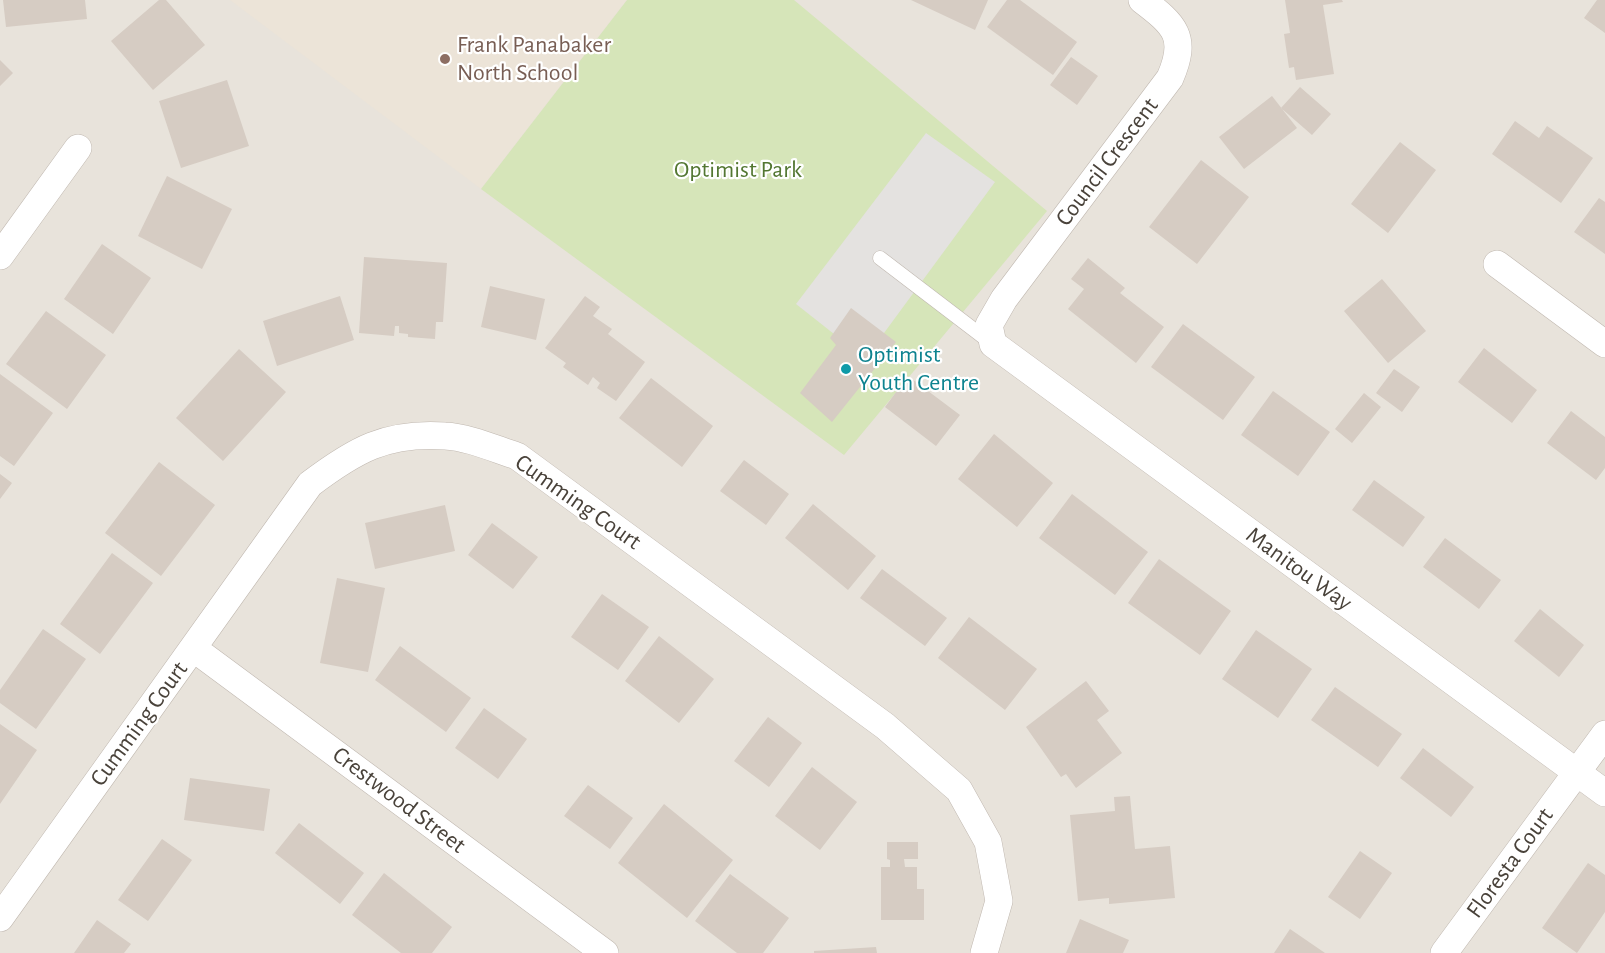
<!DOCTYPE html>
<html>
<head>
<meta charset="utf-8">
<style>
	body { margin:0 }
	canvas { display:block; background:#f5f1ec }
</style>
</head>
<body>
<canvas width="1605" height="953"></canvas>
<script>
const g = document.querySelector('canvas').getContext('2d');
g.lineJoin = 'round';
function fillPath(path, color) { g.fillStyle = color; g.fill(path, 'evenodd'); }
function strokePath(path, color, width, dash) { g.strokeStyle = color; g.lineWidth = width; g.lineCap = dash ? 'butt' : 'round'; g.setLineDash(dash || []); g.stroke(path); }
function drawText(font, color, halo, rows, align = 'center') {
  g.font = font + ' "Alegreya Sans",sans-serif'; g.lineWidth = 4.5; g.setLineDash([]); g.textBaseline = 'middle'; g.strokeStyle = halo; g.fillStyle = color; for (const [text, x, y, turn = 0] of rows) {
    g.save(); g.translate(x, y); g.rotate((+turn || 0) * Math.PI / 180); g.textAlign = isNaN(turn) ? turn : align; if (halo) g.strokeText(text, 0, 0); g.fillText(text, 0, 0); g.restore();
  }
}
fillPath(new Path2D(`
	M0 0H1605V953H0Z`), '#e8e3db');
fillPath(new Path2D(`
	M230 0H627L481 189Z`), '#ece4d8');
fillPath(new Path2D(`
	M627 0H794L1047 211 844 455 481 189Z`), '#d6e5b9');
fillPath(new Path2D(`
	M926 133 995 182 884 333 834 334 796 304Z`), '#e4e2e0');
fillPath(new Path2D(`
	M3 0H85L87 19 6 27Z
	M159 0H166L205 45 153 90 111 41Z
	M911 0H988L975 30Z
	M1007 0H1020L1077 42 1053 75 987 27Z
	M1285 0H1342L1343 2 1323 5 1334 74 1296 80 1294 67 1289 68 1284 34 1290 33Z
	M1597 0H1605V33L1584 18Z
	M1071 57 1098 76 1077 105 1050 85Z
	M0 60 13 73 0 86Z
	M227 80 249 146 181 168 159 101Z
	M1300 87 1331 114 1312 135 1281 108Z
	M1272 96 1297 128 1244 169 1219 137Z
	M1515 121 1539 138 1547 126 1593 158 1561 203 1492 154Z
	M1400 142 1436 170 1388 233 1351 204Z
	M1201 160 1249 197 1197 264 1149 227Z
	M167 176 232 209 202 269 138 236Z
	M1599 198 1605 202V254L1574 232Z
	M102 244 151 278 113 334 64 299Z
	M364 257 447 263 443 322H436L435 339 408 337V334L399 333V326H395L394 336 359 333Z
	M1088 258 1125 288 1120 293 1164 327 1136 363 1068 309 1084 289 1071 279Z
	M1382 279 1426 331 1388 363 1344 311Z
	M490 286 545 299 536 340 481 327Z
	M340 296 354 340 277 366 263 321Z
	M585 296 600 307 593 316 612 329 608 334 645 362 616 401 597 388 600 383 593 377 588 385 563 367 566 363 545 348Z
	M851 308 896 342 832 422 800 393 836 345 830 338Z
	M46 311 106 355 67 409 6 364Z
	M1183 324 1255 377 1223 420 1151 367Z
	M1484 348 1537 390 1512 423 1458 382Z
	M239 349 286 392 223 461 176 418Z
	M1394 369 1420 387 1402 412 1376 393Z
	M0 374 53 413 14 466 0 456Z
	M908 376 960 415 936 446 885 407Z
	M651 378 713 426 682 467 619 418Z
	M1273 391 1330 432 1298 476 1241 435Z
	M1364 393 1381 407 1352 443 1335 429Z
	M1571 411 1605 437V468L1596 480 1547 443Z
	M994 434 1053 483 1017 527 958 479Z
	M744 460 789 494 766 525 720 491Z
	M159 462 215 505 161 576 105 533Z
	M0 474 12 483 0 499Z
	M1374 480 1425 517 1403 547 1352 510Z
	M1072 494 1148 552 1115 595 1039 538Z
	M813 504 876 556 848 590 785 538Z
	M445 505 455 551 375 569 365 523Z
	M492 523 538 557 513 589 468 555Z
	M1445 538 1501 580 1479 609 1423 567Z
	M112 553 153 583 100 654 60 624Z
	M1159 559 1231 611 1200 655 1128 603Z
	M882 569 947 618 925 646 860 598Z
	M337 578 385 588 368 672 320 663Z
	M602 594 649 627 618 670 571 637Z
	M1540 609 1584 645 1559 677 1514 641Z
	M969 617 1037 669 1005 710 938 658Z
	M43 629 86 659 36 729 0 703V690Z
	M1256 630 1312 669 1278 718 1222 679Z
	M659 636 714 679 679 723 625 681Z
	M400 646 471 698 446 732 375 680Z
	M1086 681 1109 711 1097 720 1122 753 1076 788 1066 774 1061 777 1026 727Z
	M1335 687 1402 734 1378 767 1311 720Z
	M484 708 527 739 498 779 455 748Z
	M768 717 802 743 769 787 734 761Z
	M0 724 37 750 0 804Z
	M1423 748 1474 787 1451 817 1400 778Z
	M812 767 857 802 820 850 775 816Z
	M190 778 270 789 264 831 184 820Z
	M588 785 633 818 610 849 564 816Z
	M1130 796 1135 849 1170 846 1175 898 1109 904V898L1078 901 1070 815 1115 811 1114 797Z
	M664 804 733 860 687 918 618 863Z
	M299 823 364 873 340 904 275 853Z
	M162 839 192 860 148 921 118 900Z
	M887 842H918V859H904L905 867H917V889H924V920H881V867H890V860L887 859Z
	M1360 851 1392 873 1360 919 1328 897Z
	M1588 863 1605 875V912L1577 953 1542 928Z
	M384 873 452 927 432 953H401L352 915Z
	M730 874 789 918 763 953H737L695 921Z
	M1080 919 1129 940 1123 953H1066Z
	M97 920 131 944 124 953H74Z
	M1290 929 1325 953H1274Z
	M876 947 877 953H814V951Z`), '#d6ccc3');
const service = new Path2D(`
	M880 258 990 342`);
const minor = new Path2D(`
	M1142 0C1175 25 1188 37 1170 78L1004 299 989 325 993 344 1605 793
	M0 256 78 148
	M1497 264 1605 344
	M193 648 605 953
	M0 918 310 484C355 450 386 432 445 436 468 437 495 449 517 456L885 726 959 790 988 842 999 901 984 953
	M1444 953 1605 734`);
strokePath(service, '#c0b8b0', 15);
strokePath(minor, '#c0b8b0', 28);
strokePath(service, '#fff', 14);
strokePath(minor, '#fff', 27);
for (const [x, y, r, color] of [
	[445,59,6,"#8d6e63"],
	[846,369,6,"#0f9aa8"]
]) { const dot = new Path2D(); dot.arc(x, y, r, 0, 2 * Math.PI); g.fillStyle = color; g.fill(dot); strokePath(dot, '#fff', 2); }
drawText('24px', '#785e54', '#fff', [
	["Frank Panabaker",457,45],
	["North School",457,73]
], 'left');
drawText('24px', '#49423a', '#fff', [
	["Council Crescent",1107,162,-53],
	["Cumming Court",578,502,35],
	["Manitou Way",1299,569,36],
	["Cumming Court",139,724,-54],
	["Crestwood Street",399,800,37],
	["Floresta Court",1510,863,-54]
]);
drawText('24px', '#537732', '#fff', [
	["Optimist Park",738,170]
]);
drawText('24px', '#0d838f', '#fff', [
	["Optimist",858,355],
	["Youth Centre",858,383]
], 'left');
</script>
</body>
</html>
